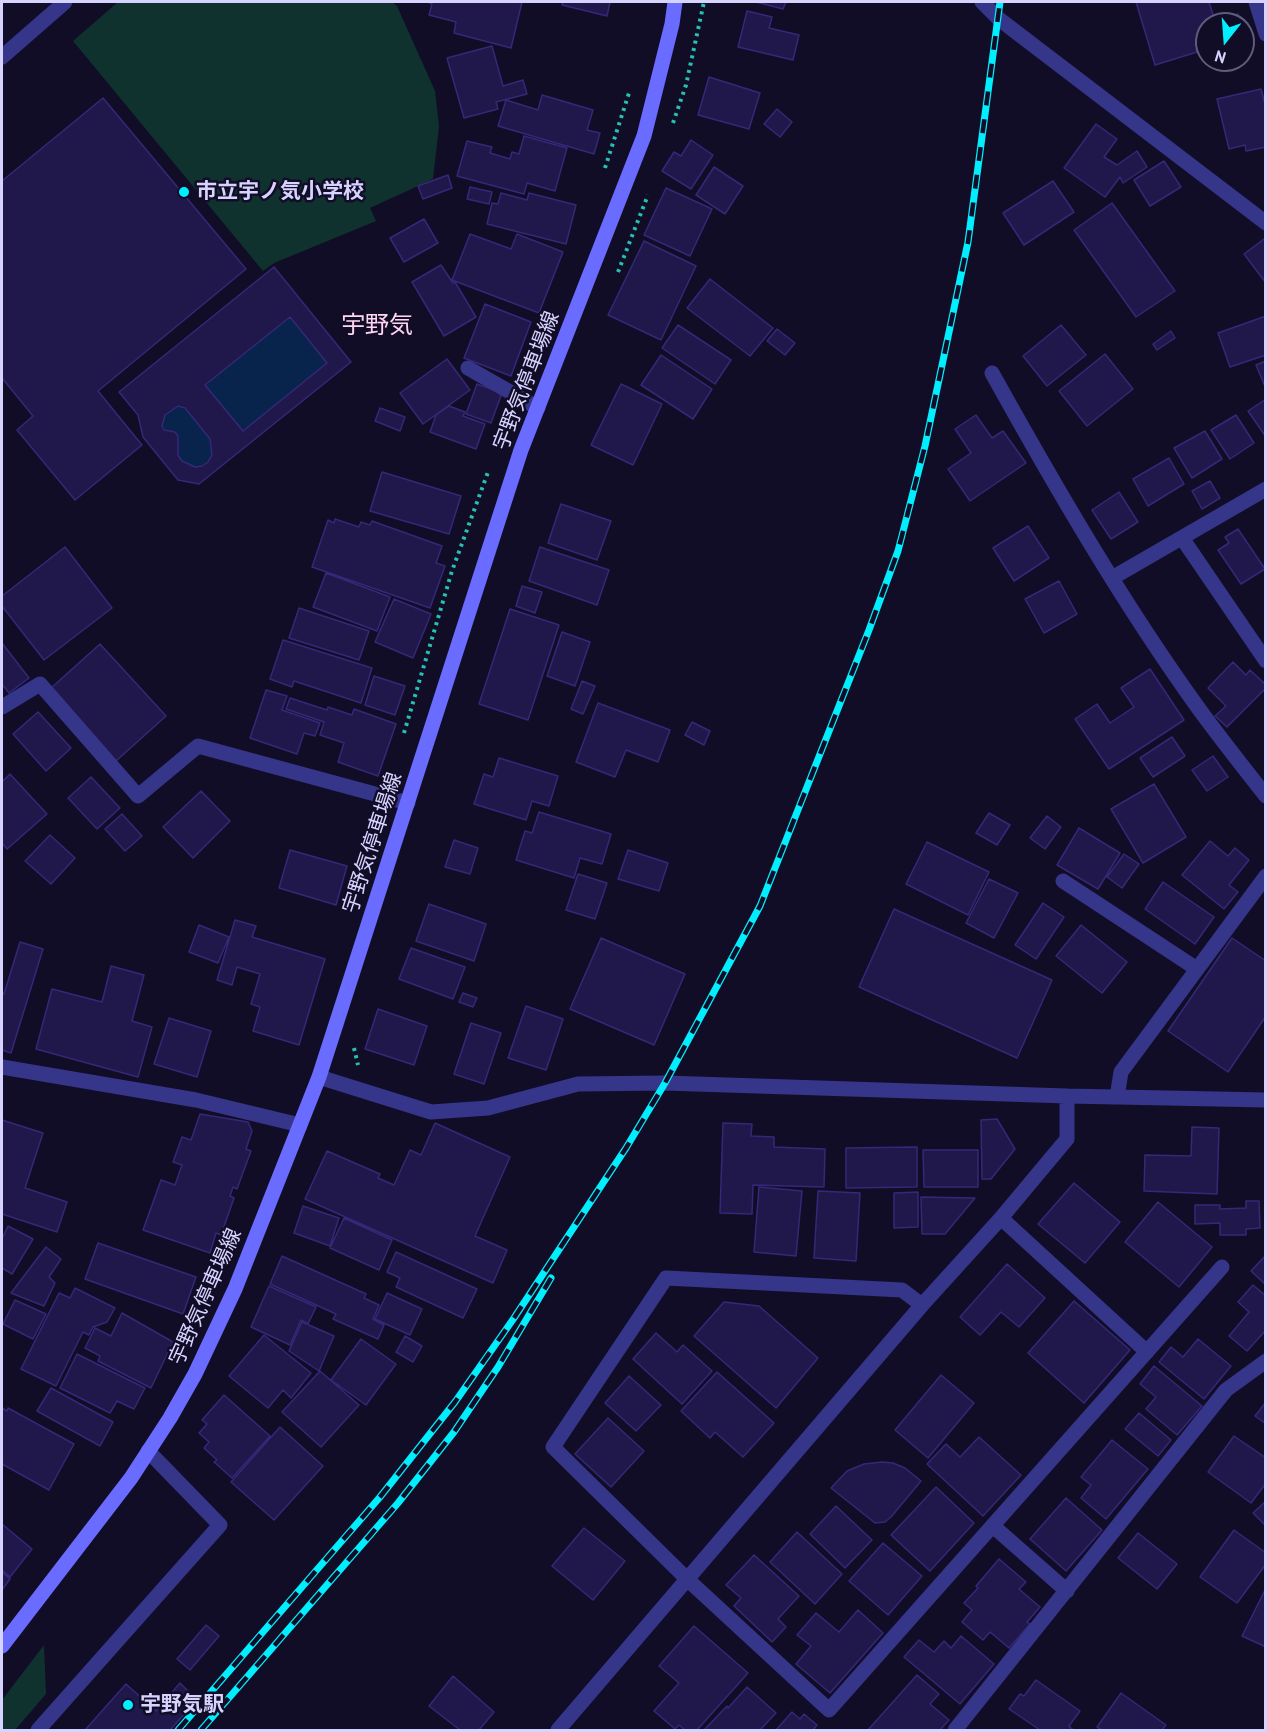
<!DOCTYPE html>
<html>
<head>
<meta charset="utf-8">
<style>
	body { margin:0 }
	#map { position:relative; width:1267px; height:1732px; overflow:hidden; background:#110d27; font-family:"PT Sans",sans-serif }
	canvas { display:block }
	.frame { position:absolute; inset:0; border:3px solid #d7d3ff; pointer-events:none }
	.north { position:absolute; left:1195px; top:12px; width:60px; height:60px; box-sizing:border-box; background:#110d27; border:2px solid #605c7d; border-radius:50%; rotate:197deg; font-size:16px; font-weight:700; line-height:24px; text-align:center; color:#d7d3ff }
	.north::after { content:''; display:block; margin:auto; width:21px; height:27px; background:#00eefe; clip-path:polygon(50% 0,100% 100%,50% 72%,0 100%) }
</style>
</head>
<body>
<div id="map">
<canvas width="1267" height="1732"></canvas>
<div class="frame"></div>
<div class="north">N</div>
</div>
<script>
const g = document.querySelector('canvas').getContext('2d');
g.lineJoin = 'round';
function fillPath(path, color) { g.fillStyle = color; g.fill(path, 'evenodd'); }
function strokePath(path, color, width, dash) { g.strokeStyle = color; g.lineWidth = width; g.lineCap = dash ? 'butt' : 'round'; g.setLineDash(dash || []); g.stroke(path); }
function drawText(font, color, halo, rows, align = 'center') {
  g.font = font + ' "PT Sans","Noto Sans JP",sans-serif'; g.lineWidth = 5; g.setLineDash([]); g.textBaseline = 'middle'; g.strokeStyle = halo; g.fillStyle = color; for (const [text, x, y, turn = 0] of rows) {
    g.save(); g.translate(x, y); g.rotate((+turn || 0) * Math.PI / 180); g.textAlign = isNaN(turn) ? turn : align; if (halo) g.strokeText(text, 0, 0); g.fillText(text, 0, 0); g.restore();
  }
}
fillPath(new Path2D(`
	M118 2H392L397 6 435 91 439 126 433 179 370 208 376 221 274 263 263 271 73 41Z
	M44 1645 46 1694 15 1730H2V1700Z`), '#10322f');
fillPath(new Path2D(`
	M290 317 327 363 243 431 205 385Z
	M178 406C186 407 190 414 195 420 200 426 207 432 210 439 223 466 185 478 178 454 176 448 179 442 178 436L175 432 164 430 162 426 165 415Z`), '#08234c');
const building = new Path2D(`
	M428 2H522L511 48 454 33 456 22 429 15 432 4Z
	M563 2H610L607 16 562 5Z
	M756 2H786L783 9Z
	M1136 2H1209L1215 21 1238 14 1241 24H1207V49L1155 65Z
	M747 11 772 17 769 28 799 35 793 60 738 47Z
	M492 46 503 86 523 80 527 94 496 102 498 109 464 118 447 58Z
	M709 77 760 93 749 129 698 115Z
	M1261 89 1266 108V147L1246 151 1245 145 1229 149 1217 99Z
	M542 95 593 110 587 130 600 133 594 154 498 126 506 100 538 110Z
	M103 98 246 269 98 391 142 445 75 500 17 430 33 416 2 378V181Z
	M777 109 792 122 780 137 764 124Z
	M1096 124 1117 139 1104 157 1117 165 1137 151 1147 167 1123 183 1120 177 1105 197 1064 168Z
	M524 136 567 148 555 191 527 183 524 194 457 176 467 141 492 147 490 153 510 159 512 152 519 154Z
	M691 140 713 155 691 189 662 171 674 152 681 156Z
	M1164 161 1181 187 1150 206 1134 180Z
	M714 167 743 186 725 214 696 195Z
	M448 175 452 188 423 199 418 186Z
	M1053 181 1074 212 1024 245 1003 213Z
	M470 187 492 192 489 204 467 199Z
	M666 188 712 209 690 256 644 235Z
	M501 193 527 200 529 193 576 205 566 244 487 224 492 203 498 204Z
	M1112 203 1175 291 1136 317 1074 230Z
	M424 219 438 243 404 262 390 238Z
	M470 234 511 249 517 234 563 252 539 313 452 280Z
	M1264 239 1266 241V283L1244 254Z
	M644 241 696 266 661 340 608 315Z
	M441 265 453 283 455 282 476 317 444 336 412 282Z
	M274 267 351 362 199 484 178 480 143 437 138 415 119 392ZM290 317 327 363 243 431 205 385ZM178 406 185 408 210 439 212 455 208 462 202 466 195 467 182 461 178 455V436L175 432 164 430 162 426 165 415Z
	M710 279 773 328 750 356 687 308Z
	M485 304 531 322 511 376 464 358Z
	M1266 316V355L1230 367 1218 333Z
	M678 325 731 360 715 384 662 348Z
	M1061 325 1086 355 1047 386 1023 356Z
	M777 329 795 343 785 355 767 341Z
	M1171 331 1175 338 1157 350 1153 344Z
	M1105 354 1133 389 1087 426 1059 391Z
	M661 355 712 389 693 419 641 385Z
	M447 359 470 390 423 424 400 393Z
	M1266 361V389L1256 365Z
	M477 384 502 393 491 423 466 414Z
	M621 384 662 404 633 465 591 445Z
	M1266 399V437L1248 411Z
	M449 406 465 412 463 416 485 424 476 449 430 432 436 415Z
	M380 408 405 417 400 431 375 421Z
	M976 415 992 438 1003 431 1026 463 970 501 948 469 971 453 955 429Z
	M1236 415 1254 443 1230 459 1211 430Z
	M1205 431 1222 459 1192 478 1174 448Z
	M1169 458 1184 484 1148 506 1133 479Z
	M382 472 461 496 449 534 370 511Z
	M1210 481 1220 498 1202 509 1192 491Z
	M1119 492 1138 522 1111 539 1092 510Z
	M561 504 611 521 597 560 548 543Z
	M335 519 359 527 361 522 370 525 372 521 442 546 436 563 445 566 430 608 312 567 328 520 334 523Z
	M1028 526 1049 558 1014 581 993 548Z
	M1238 529 1265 569 1241 584 1218 550 1229 543 1225 537Z
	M65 547 112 608 44 660 2 606V596Z
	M540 547 609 570 597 605 529 581Z
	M326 573 390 597 377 631 313 607Z
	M1059 581 1077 614 1044 633 1025 599Z
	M522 586 542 592 535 613 516 606Z
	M394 599 431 614 413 658 375 642Z
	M299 608 369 631 359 660 289 638Z
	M510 609 559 625 528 720 479 704Z
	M562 632 590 642 575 686 547 676Z
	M283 640 372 668 361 703 294 681 292 687 270 679Z
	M2 643 29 678 9 693 2 684Z
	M100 644 166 716 116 761 50 689Z
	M1233 662 1246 675 1250 670 1266 685V688L1227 727 1215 716 1226 706 1208 688Z
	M1150 669 1184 720 1109 769 1075 719 1097 704 1110 723 1134 707 1121 688Z
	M374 676 405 686 395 715 365 705Z
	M582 681 595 686 583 714 571 709Z
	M266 690 287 696 282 710 320 723 315 736 304 733 297 754 250 738Z
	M290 698 327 710 328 707 352 715 354 709 396 724 378 776 338 762 344 743 320 735 324 722 286 709Z
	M598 703 670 730 658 762 626 750 615 777 576 762Z
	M38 712 71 748 46 771 13 734Z
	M692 722 710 731 704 745 685 735Z
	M1172 737 1185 756 1153 777 1140 758Z
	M1213 756 1228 777 1207 791 1192 770Z
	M499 758 558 776 549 806 532 801 526 820 474 804 484 774 493 777Z
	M10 774 47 814 7 849 2 843V782Z
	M91 777 120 808 97 829 68 798Z
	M1154 784 1186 837 1143 863 1111 809Z
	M201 791 230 821 193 858 163 827Z
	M539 812 611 834 602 864 580 858 574 878 516 860 525 831 532 833Z
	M989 813 1010 825 997 845 976 833Z
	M122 814 142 836 125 851 105 829Z
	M1047 816 1061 827 1045 849 1030 838Z
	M1079 828 1120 853 1098 889 1057 865Z
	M50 835 75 858 51 884 25 861Z
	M454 840 478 848 470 874 445 867Z
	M1210 841 1228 856 1235 848 1249 860 1229 885 1238 892 1224 909 1182 875Z
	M927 842 989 872 968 915 906 884Z
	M290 850 347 866 336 905 279 888Z
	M628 850 668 863 659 891 618 879Z
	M1124 854 1139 864 1122 888 1107 877Z
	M578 874 607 883 595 919 566 910Z
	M989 879 1018 893 994 938 966 923Z
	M1163 882 1214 917 1195 944 1145 909Z
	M1043 903 1064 917 1036 959 1015 945Z
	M429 904 486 924 474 961 416 941Z
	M894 909 1052 980 1017 1058 859 987Z
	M235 920 256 926 252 937 325 959 299 1045 253 1031 260 1007 251 1004 260 974 237 967 232 985 217 980Z
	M199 925 229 937 218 963 189 952Z
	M1081 925 1127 962 1102 993 1056 956Z
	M601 938 685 974 654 1045 570 1009Z
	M1232 938 1266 961V1016L1228 1072 1168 1031Z
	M20 942 43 949 11 1053 2 1050V993L4 994Z
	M411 948 465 967 453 999 399 979Z
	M111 966 144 975 132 1021 152 1027 138 1077 36 1049 52 989 102 1002Z
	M463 993 477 998 473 1007 459 1002Z
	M526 1006 563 1019 546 1070 508 1058Z
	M378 1009 427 1026 414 1065 365 1049Z
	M169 1018 211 1031 197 1077 154 1064Z
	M471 1023 501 1033 484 1084 454 1074Z
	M200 1114 248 1122 252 1131 246 1149 251 1151 237 1189 233 1187 230 1196 234 1198 221 1235 216 1233 210 1253 143 1230 161 1180 175 1185 182 1165 173 1162 182 1137 191 1140Z
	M997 1119 1015 1149 991 1179H982L981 1120Z
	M2 1120 43 1133 25 1188 67 1202 57 1232 2 1214Z
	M435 1123 510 1157 475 1236 507 1250 493 1283 305 1199 327 1151 380 1174 378 1178 394 1185 410 1150 421 1155Z
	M723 1123 752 1124 751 1136 774 1137V1147L825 1149 824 1187 753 1185 752 1214 720 1213Z
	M1192 1127 1219 1128 1217 1194 1144 1191 1145 1155 1191 1156Z
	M917 1147V1187L846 1188V1148Z
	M923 1150H978V1187H924Z
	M1074 1183 1120 1222 1085 1263 1038 1224Z
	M759 1187 802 1191 796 1256 754 1252Z
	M818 1191 860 1193 856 1261 814 1258Z
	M918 1192V1227L894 1228V1193Z
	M921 1197 975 1198 945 1234H922Z
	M1246 1201H1259L1260 1228 1246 1229V1235H1220V1223L1195 1224V1205H1220V1209L1246 1208Z
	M1158 1202 1212 1247 1179 1287 1125 1242Z
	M303 1206 339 1218 330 1246 294 1233Z
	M344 1218 392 1240 379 1270 330 1248Z
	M8 1226 33 1239 12 1274 2 1268V1239Z
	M98 1243 196 1277 183 1314 85 1279Z
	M46 1247 61 1259 49 1277 55 1283 44 1306 11 1293Z
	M396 1252 477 1289 463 1318 396 1287 400 1278 387 1272Z
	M1266 1255V1285L1251 1271Z
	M282 1256 366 1294 364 1298 379 1305 373 1319 384 1325 378 1339 333 1319 336 1314 270 1284Z
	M1007 1264 1045 1298 1019 1327 1001 1312 980 1335 960 1317Z
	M1253 1285 1266 1296V1330L1247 1351 1229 1336 1249 1312 1238 1302Z
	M269 1286 316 1307 308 1324 301 1320 290 1345 251 1327Z
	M75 1288 115 1308 107 1322 93 1327 89 1335 83 1332 56 1386 21 1369 59 1293 70 1298Z
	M387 1293 422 1309 410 1335 375 1319Z
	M15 1300 46 1314 33 1339 3 1324Z
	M1074 1301 1130 1350 1084 1403 1028 1353Z
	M724 1302 759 1306 818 1358 776 1408 694 1336Z
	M122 1313 173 1342 151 1388 98 1361 100 1356 85 1348 95 1328 111 1336Z
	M302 1322 334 1336 319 1371 289 1351Z
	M656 1333 677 1352 683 1345 712 1371 682 1404 633 1359Z
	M264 1335 311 1373 291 1398 283 1390 268 1408 229 1376Z
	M405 1336 422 1346 413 1362 396 1352Z
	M361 1339 396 1364 366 1405 331 1380Z
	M1198 1339 1231 1366 1204 1399 1159 1362 1171 1347 1183 1357Z
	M77 1354 145 1388 134 1409 117 1401 110 1413 60 1388Z
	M1154 1366 1202 1406 1177 1435 1146 1409 1156 1397 1140 1384Z
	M320 1371 359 1405 321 1447 282 1412Z
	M717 1372 774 1423 743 1457 715 1432 710 1438 681 1411Z
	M941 1375 974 1403 928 1458 895 1430Z
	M629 1376 661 1405 636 1431 605 1403Z
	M51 1388 113 1422 100 1446 37 1411Z
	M224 1395 270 1436 232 1478 214 1462 217 1460 204 1448 209 1442 199 1433 207 1424 202 1420Z
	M1266 1402V1424L1255 1416Z
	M2 1408 7 1411 8 1408 74 1444 49 1490 2 1464Z
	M1139 1413 1171 1440 1158 1456 1125 1429Z
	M608 1418 644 1451 611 1487 575 1454Z
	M280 1427 323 1466 274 1520 231 1482Z
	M1234 1436 1266 1458V1483L1251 1503 1208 1472Z
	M979 1437 1021 1475 983 1516 927 1464 946 1444 960 1457Z
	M1112 1440 1148 1469 1106 1519 1081 1498 1091 1485 1081 1477Z
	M882 1462 893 1463 905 1468 921 1481 891 1517 885 1522 875 1523 831 1488 847 1471 864 1464Z
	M936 1487 974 1523 930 1571 891 1535Z
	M1066 1498 1102 1530 1066 1571 1030 1539Z
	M1266 1501V1526L1253 1513Z
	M836 1506 872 1540 845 1568 810 1534Z
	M2 1524 32 1549 10 1577 2 1570Z
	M584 1528 625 1561 593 1600 552 1566Z
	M1234 1530 1266 1553V1564L1237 1603 1200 1577Z
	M797 1532 842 1574 815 1604 770 1562Z
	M1138 1533 1177 1564 1157 1589 1118 1558Z
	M883 1543 922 1576 888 1615 849 1581Z
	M754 1555 799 1596 778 1619 786 1627 772 1642 734 1606 741 1598 726 1585Z
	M999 1559 1026 1582 1019 1589 1040 1607 1027 1622 1030 1624 1009 1648 990 1632 983 1640 962 1622 972 1610 964 1603 978 1588 976 1586Z
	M2 1572 10 1579 2 1590Z
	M1266 1588V1647L1242 1636Z
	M858 1610 883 1633 830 1693 796 1664 811 1646 797 1635 816 1613 839 1632Z
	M206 1625 219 1636 190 1670 177 1659Z
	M694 1626 748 1673 697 1730H685L679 1725 675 1729 654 1711 679 1683 659 1666Z
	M961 1636 994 1664 960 1704 904 1657 919 1640 934 1652 944 1641 951 1648Z
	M917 1675 939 1694 930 1704 949 1720 940 1730H868Z
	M453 1676 494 1712 479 1730H460L429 1706Z
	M1036 1680 1080 1711 1069 1726 1073 1730H1040L1009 1709 1020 1694 1024 1696Z
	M180 1683 197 1700 170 1730H85L126 1684 156 1711Z
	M747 1687 776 1713 760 1730H704L727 1706 728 1708Z
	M1121 1693 1166 1725 1162 1730H1102L1097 1727Z
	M792 1712 800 1719 804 1714 817 1725 813 1730H776Z`);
fillPath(building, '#20184a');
strokePath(building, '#352878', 1.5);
strokePath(new Path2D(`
	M673 123 686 85 704 2
	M605 168 629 93
	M618 272 648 195
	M523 374 533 351
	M404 733 452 571 488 472
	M354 1048 358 1065`), '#25c1b2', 4, [3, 4.5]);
strokePath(new Path2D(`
	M38 1730 220 1525 148 1451`), '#35358a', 15);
strokePath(new Path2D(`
	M982 2 999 19 1266 223
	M468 368 538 408
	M992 373C1056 488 1122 602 1199 709 1221 739 1243 767 1266 796
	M1182 538 1266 661
	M1112 578 1266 489
	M2 707 40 684 138 796 198 746 408 803
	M1063 881 1197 969
	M2 1067 196 1100 300 1125
	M319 1077 431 1112 488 1108 578 1084 665 1083 1067 1096
	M1117 1097 1121 1072 1266 876
	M1001 1218 1147 1352
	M922 1305 902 1290 666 1278 553 1447 687 1579 829 1710 1222 1267
	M993 1526 1067 1591
	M558 1730 922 1305 1001 1218 1067 1139V1096L1266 1100
	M955 1730 1226 1390 1266 1361`), '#35358a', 15);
strokePath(new Path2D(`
	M1256 2 1266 34
	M2 57 65 2`), '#35358a', 15);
strokePath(new Path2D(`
	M2 1646 131 1478 170 1418 195 1374 235 1289 319 1077 521 450 644 136 672 24 675 2`), '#6a6cff', 15);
const rail = new Path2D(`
	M178 1730 380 1497 455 1402 514 1318 626 1148 665 1083 760 906 869 630 898 551 925 446 968 242 1000 2
	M201 1730 398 1503 454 1432 498 1367 551 1278`);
strokePath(rail, '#00eefe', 7);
strokePath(rail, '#110d27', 4.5, [14]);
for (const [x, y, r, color] of [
	[184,192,6,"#00eefe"],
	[128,1705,6,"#00eefe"]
]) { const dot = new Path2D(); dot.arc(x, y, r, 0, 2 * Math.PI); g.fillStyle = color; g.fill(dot); strokePath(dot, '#110d27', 2); }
drawText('bold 21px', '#d7d3ff', '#110d27', [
	["市立宇ノ気小学校",196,192],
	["宇野気駅",140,1705]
], 'left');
drawText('21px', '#d7d3ff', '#110d27', [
	["宇野気停車場線",527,381,-69],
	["宇野気停車場線",373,843,-72],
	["宇野気停車場線",206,1297,-66]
]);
drawText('24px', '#ffd5f1', '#110d27', [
	["宇野気",377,326]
]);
</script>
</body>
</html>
